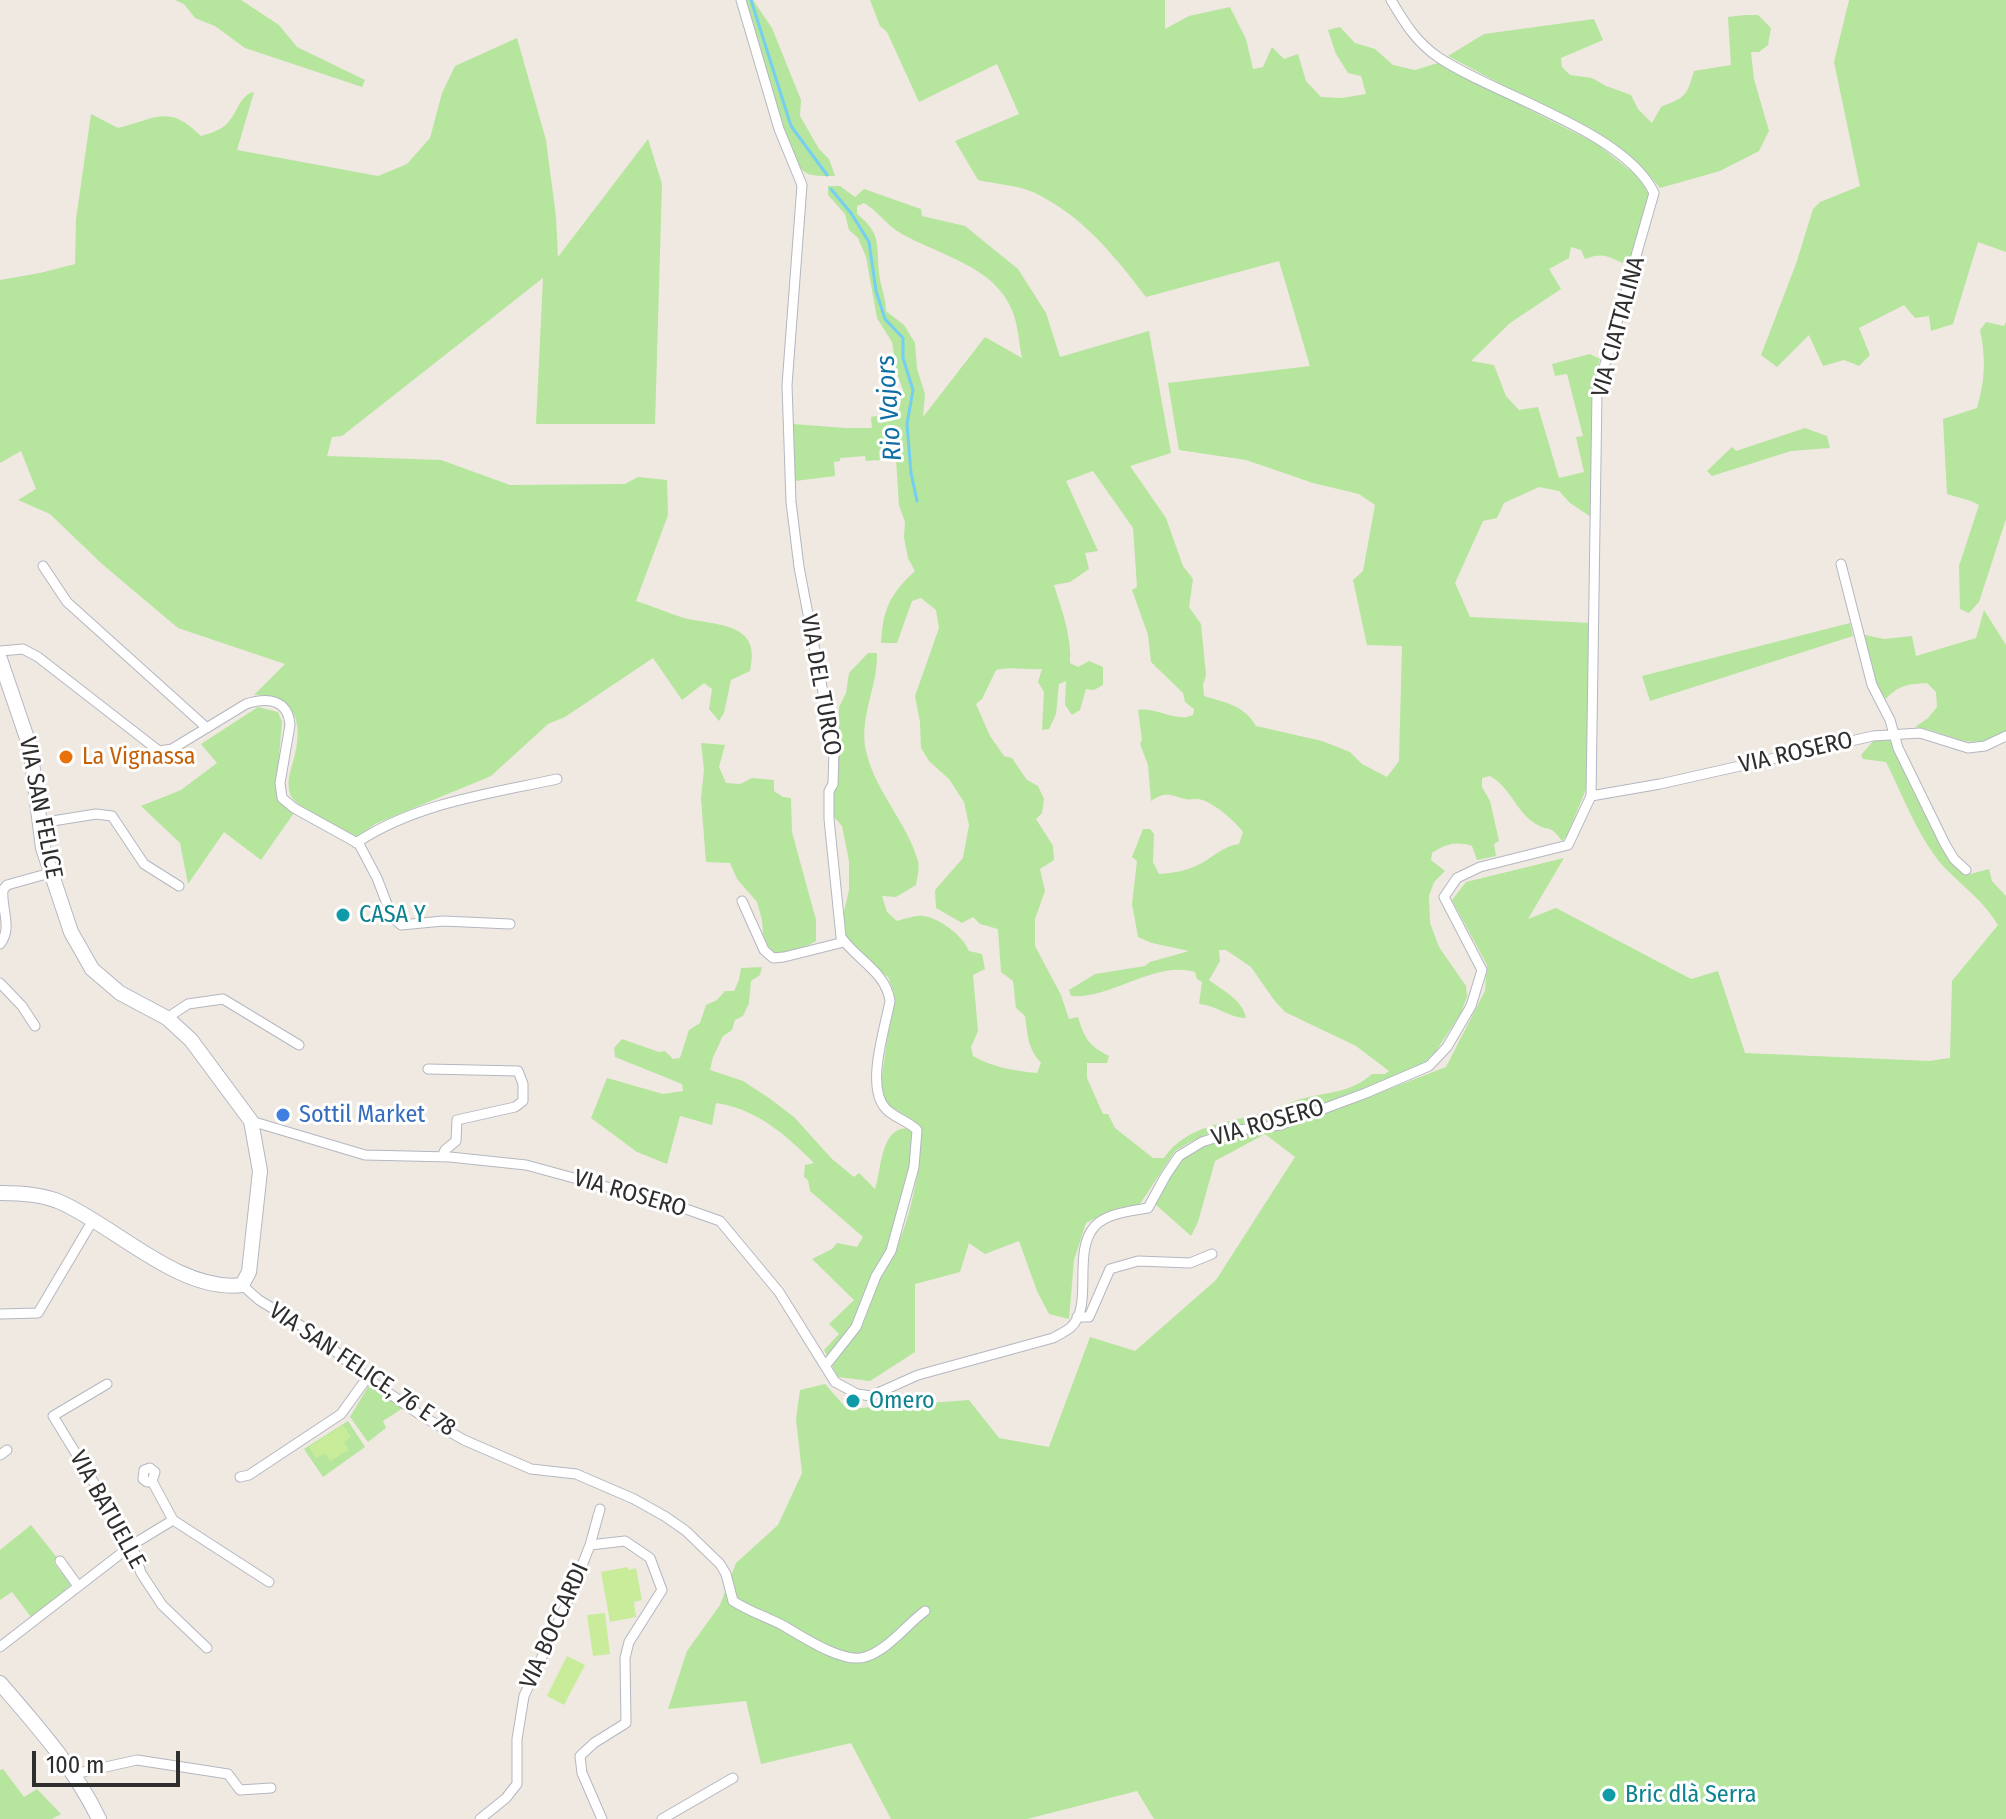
<!DOCTYPE html>
<html>
<head>
<meta charset="utf-8">
<style>
	body { margin:0 }
	#map { position:relative; width:2006px; height:1819px; overflow:hidden; background:#efe9e1; font-family:"Fira Sans Condensed",sans-serif }
	canvas { display:block }
	.scale { position:absolute; left:32px; top:1751px; width:148px; height:36px; box-sizing:border-box; border:4px solid #2e2e2e; border-top:0; padding-left:10px; font-size:24px; line-height:28px; white-space:nowrap; color:#2e2e2e; -webkit-text-stroke:6px #fff; paint-order:stroke }
</style>
</head>
<body>
<div id="map">
<canvas width="2006" height="1819"></canvas>
<div class="scale">100 m</div>
</div>
<script>
const g = document.querySelector('canvas').getContext('2d');
g.lineJoin = 'round';
function fillPath(path, color) { g.fillStyle = color; g.fill(path, 'evenodd'); }
function strokePath(path, color, width, dash) { g.strokeStyle = color; g.lineWidth = width; g.lineCap = dash ? 'butt' : 'round'; g.setLineDash(dash || []); g.stroke(path); }
function drawText(font, color, halo, rows, align = 'center') {
  g.font = font + ' "Fira Sans Condensed",sans-serif'; g.lineWidth = 6; g.setLineDash([]); g.textBaseline = 'middle'; g.strokeStyle = halo; g.fillStyle = color; for (const [text, x, y, turn = 0] of rows) {
    g.save(); g.translate(x, y); g.rotate((+turn || 0) * Math.PI / 180); g.textAlign = isNaN(turn) ? turn : align; if (halo) g.strokeText(text, 0, 0); g.fillText(text, 0, 0); g.restore();
  }
}
fillPath(new Path2D(`
	M175 0H241L279 25 297 47 365 80 362 87 245 48 215 26 195 18 184 4Z
	M745 0H753L772 28 801 100 800 116 819 149 829 159 835 176C799 177 801 172 787 140Z
	M870 0H1165V29L1189 16 1230 7 1246 39 1253 69 1263 67 1272 47 1284 59 1298 54 1306 81 1321 97 1342 98 1366 94 1361 76 1348 73 1336 54 1328 30 1340 27 1355 43 1375 49 1393 65 1415 70 1438 63 1597 144 1636 175 1648 192 1649 202 1630 265C1610 260 1607 250 1585 259L1581 250 1571 247 1569 258 1549 269 1561 289 1510 323 1471 361 1494 365 1506 396 1519 410 1538 407 1559 478 1584 472 1576 437 1583 436 1567 374 1555 376 1552 364 1590 354 1600 359 1592 386 1591 517 1570 503 1559 491 1539 487 1504 503 1497 518 1483 521 1455 583 1470 617 1591 623 1586 789 1567 836 1562 841C1548 822 1550 833 1536 824 1517 813 1510 787 1490 776L1482 778V787L1490 801 1499 841 1494 844 1496 856 1477 860 1472 846C1457 841 1445 844 1432 853L1431 860 1445 871 1434 882 1429 896 1430 923 1439 947 1466 986 1467 997 1461 1013 1436 1051 1425 1062 1399 1075 1279 1120 1214 1131 1190 1142 1175 1151 1140 1204 1124 1211H1110L1086 1223 1074 1260 1069 1319 1049 1314 1037 1291 1019 1241 985 1254 969 1243 960 1272 915 1284V1352L870 1381 838 1377 824 1350 839 1334 829 1324 854 1300 812 1259 832 1249 837 1243 857 1247 863 1237 810 1191 808 1180 804 1177 805 1165 814 1163C786 1135 757 1109 716 1103L712 1125 680 1116 667 1164 637 1152 591 1118 607 1078 663 1094 683 1091 682 1084 615 1057 614 1048 622 1039 659 1052 665 1051 673 1059 680 1058 689 1030 700 1023 706 1005 717 1000 725 991H734L739 980 741 968 762 967 760 975 751 981 749 1003 743 1016 735 1020 732 1030 723 1036 713 1057 710 1070 743 1081 769 1098 794 1117 832 1159 854 1177 859 1173 875 1189C882 1169 880 1122 913 1129 918 1173 892 1238 877 1281 905 1250 924 1166 920 1125L887 1104 880 1089 894 992 888 977 869 963 845 936 842 920 849 890V861L842 826 833 816 832 792 838 787 839 707 846 693 849 673 868 653H877C878 688 857 720 867 755 877 793 907 823 918 861 920 868 917 878 916 885L896 897 882 896 887 912 897 921C905 919 916 915 923 916 940 918 963 936 969 951L982 954 985 969 973 975 978 1031 971 1047 973 1056C992 1067 1015 1071 1037 1073L1041 1063C1027 1047 1028 1036 1025 1016L1016 1008 1013 981 1001 972 998 929 980 924 973 917 962 923 936 908 935 890 963 858 969 825 964 802 949 779 929 761 921 748 920 722 915 696 939 628 936 610 921 598 912 601 897 643H881C883 609 890 594 915 571L908 558 904 538 905 522 899 505 896 459 866 461 865 456 840 458V461L834 462 835 476 795 481 793 424 845 428H872L871 417 886 414 898 416 903 390 897 373 892 342 877 318 866 257 858 238 849 230 845 214 828 195V186H840L855 197 864 189 921 209 922 216 965 226 1018 269 1046 313 1060 357 1149 331 1171 453 1130 466 1166 518 1183 566 1193 579 1189 607 1201 624 1206 675 1203 685 1204 696C1226 703 1244 705 1256 726L1322 741 1350 752 1362 764 1387 777 1399 761 1402 646 1367 645 1353 580 1363 571 1375 505 1359 494 1313 483 1246 460 1179 450 1168 383 1310 366 1279 261 1146 297C1114 255 1082 215 1033 192 1017 185 995 184 978 180L955 141 1019 114 997 64 919 102 887 32 880 26ZM864 203C878 211 887 226 902 234 939 255 994 266 1012 310 1018 324 1019 343 1022 358L985 337 923 417 925 394 917 369 915 343 904 325 886 311C886 297 880 286 879 272 876 244 882 234 857 214V206ZM1093 471 1133 528 1137 587 1132 590 1148 635 1151 662 1183 693 1185 702 1194 709 1193 715C1175 723 1158 707 1138 710L1142 740 1140 744 1148 765 1151 801C1165 791 1170 795 1185 799 1189 800 1194 799 1198 799 1211 800 1235 821 1243 832L1239 844C1222 846 1213 858 1198 865 1186 871 1173 873 1159 874L1153 862 1154 834 1150 829H1143L1132 857 1137 861 1132 904 1138 937 1152 943 1189 951 1150 962 1145 966 1095 974 1069 990 1071 996C1113 999 1154 960 1195 972L1197 979 1202 982 1199 1004C1216 1005 1229 1018 1246 1018 1243 1000 1222 990 1209 980L1220 961 1219 950H1226L1251 967 1274 1000 1285 1012 1356 1046 1389 1071 1385 1074H1372C1351 1092 1335 1091 1309 1097 1293 1100 1278 1109 1263 1113 1227 1123 1186 1125 1164 1158H1153L1115 1128 1108 1114H1103L1087 1078V1063H1107L1109 1056C1089 1046 1084 1038 1078 1017L1069 1019 1061 995 1035 946V919L1045 891 1040 869 1054 860 1053 846 1036 819 1042 813 1044 799 1038 786 1027 780 1012 758 1004 756 990 736 976 704 982 699 996 670C1012 666 1025 670 1042 669L1038 682 1044 692 1042 730 1049 729 1056 714 1059 684 1066 681 1065 705 1072 715 1080 710 1086 689 1094 690 1103 685V667L1089 661 1078 667 1070 663C1072 637 1062 611 1054 585L1070 582 1089 569 1085 553 1098 551 1066 481Z
	M1849 0H2006V252L1978 242 1953 324 1931 331 1929 316 1915 318 1904 305 1859 328 1870 355 1859 366 1844 360 1823 366 1809 335 1777 367 1761 355 1796 264 1813 209 1820 202 1860 186 1834 62Z
	M1745 15H1758L1771 28 1768 45 1759 52H1751L1754 79 1769 131 1759 151 1720 171 1660 188 1643 169 1599 136 1448 56 1484 34 1594 19 1603 40 1561 58 1562 67 1570 75 1592 78 1606 86 1631 95 1638 109 1652 123 1661 107C1686 96 1686 98 1694 71L1731 65 1728 17Z
	M517 38 546 140 556 217 558 257 648 139 662 184 655 424H536L543 278 342 436 332 437 327 456 441 460 510 485 625 484 638 477 667 480 668 515 636 601C652 606 668 613 684 618 718 626 762 622 750 671L731 680 724 713 719 721 709 709 712 689 704 683 682 700 653 658 565 717 548 724 491 776 375 824 355 839C341 830 295 808 290 794 286 779 291 771 294 758 304 722 295 694 254 695L285 664 178 628 102 564 50 514 18 500 36 489 21 451 0 463V280L40 273 75 264 76 219 91 114 118 128C157 118 169 104 201 136 207 134 215 132 220 129 238 119 237 95 254 92L237 150 378 176 407 164 430 138 442 93 455 66Z
	M1986 322 2004 326 2006 322V519L1979 602 1969 613 1960 609 1959 566 1979 505 1971 501 1947 494 1943 419 1977 408C1985 381 1986 358 1980 330Z
	M1805 428 1827 436 1830 448 1791 451 1712 476 1707 471 1732 447 1736 451Z
	M1984 610 2006 645V731C1966 755 1953 732 1915 727L1928 718 1937 707 1936 692 1927 683C1909 684 1898 685 1886 699L1876 687 1861 634 1884 639 1912 636 1916 656 1976 638Z
	M1850 623 1853 636 1650 701 1642 676Z
	M258 707 278 712 282 722 276 792 279 800 294 813 261 860 224 832 188 884 180 843 141 806 181 790 217 763 201 744Z
	M1892 738 1958 866 1967 875 1989 869 1992 881 2006 896V1819H1154L1137 1791 1027 1819H891L851 1743 761 1764 746 1701 668 1709 687 1651 720 1605 736 1563 778 1525 802 1473 796 1419 800 1390 825 1384 847 1409 969 1400 999 1438 1049 1447 1090 1337 1135 1351 1216 1280 1295 1157 1265 1134 1215 1161 1198 1222 1191 1236 1154 1203C1162 1189 1170 1173 1180 1161 1206 1129 1266 1133 1303 1122L1446 1067 1485 991 1487 965 1452 900 1466 882 1564 858 1528 919 1556 908 1691 979 1718 971 1745 1053 1929 1061 1950 1058 1952 981 1998 925C1984 901 1962 886 1943 866 1918 837 1903 796 1886 762L1863 759 1861 755 1875 739Z
	M701 743 725 745 719 767 726 783 740 784 752 778 774 780V791L783 797 791 798 792 832 816 920V941C801 949 787 958 770 951L763 934 762 920 757 902 737 879 730 863 706 862 701 798 704 770Z
	M369 1385 403 1408 383 1421 386 1428 368 1442 350 1417Z
	M348 1421 365 1447 323 1477 304 1449Z
	M31 1525 58 1559 54 1563 71 1585 31 1617 12 1592 0 1600V1550Z
	M3 1769 24 1797 37 1789 61 1814 52 1819H0V1770Z`), '#b6e59e');
fillPath(new Path2D(`
	M343 1425 351 1437 344 1442 349 1450 330 1461 325 1453 316 1458 309 1447Z
	M628 1567 629 1570 636 1568 642 1600 634 1602 636 1617 610 1622 601 1572Z
	M605 1613 610 1654 593 1656 587 1615Z
	M567 1656 585 1665 564 1705 547 1696Z`), '#c9ec9a');
strokePath(new Path2D(`
	M751 0 791 126 827 175
	M831 189 851 213 869 242 876 291 885 319 903 338V358L913 390 907 424 911 473 917 501`), '#75cff0', 3);
const street = new Path2D(`
	M741 0 779 129 802 185 787 385 791 502 799 567 834 750 833 784 829 791V819L841 937C857 960 886 972 890 1001 885 1029 865 1087 886 1109 895 1118 908 1121 917 1130L914 1167 891 1251 876 1276 856 1327 826 1365
	M1841 564 1872 685 1890 720 1898 748 1945 844 1954 859 1966 870
	M43 566 67 602 207 728
	M0 651 23 649 38 657 159 751 172 749 246 704C267 697 288 699 290 725L280 783 282 798 294 808 359 844 377 878 392 917 401 925 443 921 510 924
	M1591 796 1660 784 1873 736 1920 733 1968 748 1985 746 2006 736
	M40 823 96 814 112 816 144 864 179 886
	M356 843C416 803 488 794 557 779
	M742 901 764 950 773 958 784 957 844 942
	M0 944C13 928 1 909 3 890L7 885 50 873
	M0 983 22 1006 35 1026
	M167 1018 188 1004 223 999 299 1045
	M428 1069 518 1071 523 1084V1101L515 1107 457 1120 456 1141 445 1150 442 1157
	M251 1121 365 1155 450 1157 526 1165 618 1190 644 1200 686 1209 720 1221 779 1292 835 1382 857 1394 871 1396 918 1375 1053 1338C1058 1335 1065 1332 1070 1328 1095 1307 1071 1252 1095 1226 1107 1213 1132 1211 1148 1208L1166 1175 1179 1156 1202 1142 1239 1130 1280 1125 1366 1093 1429 1066 1447 1047 1471 1006 1482 970 1444 897 1457 878 1480 867 1568 845 1591 796 1597 392 1654 193C1625 131 1494 95 1438 57 1416 42 1404 22 1391 0
	M242 1285 259 1300 316 1335 367 1378 422 1416 464 1440 531 1469 576 1474 634 1499 666 1517 686 1531 720 1564 726 1574 733 1601C750 1612 767 1617 784 1626 803 1637 843 1664 865 1657 888 1650 906 1625 925 1611
	M0 1314 38 1313 93 1220
	M1077 1317H1089L1110 1269 1138 1261 1190 1263 1212 1254
	M107 1384 53 1416 132 1545 141 1573 162 1605 207 1648
	M0 1455 7 1450
	M240 1477 249 1475 341 1414 367 1378
	M152 1481 155 1472 150 1468 144 1470 143 1479 147 1482 152 1481 173 1520 269 1582
	M590 1545 600 1509
	M60 1561 78 1586
	M0 1647 132 1545 173 1520
	M74 1774 137 1760 228 1774 240 1790 271 1788
	M480 1819 506 1798 517 1784V1739L524 1696 571 1594 590 1545 625 1541 650 1558 662 1590 629 1642 625 1658 626 1723 594 1743 580 1756 582 1773 602 1819
	M662 1819 733 1778`);
const secondary = new Path2D(`
	M0 659 30 747 43 848 71 932 92 969 120 993 167 1018 191 1040 251 1121 260 1171 249 1272 242 1285C180 1293 115 1226 60 1202 42 1194 20 1193 0 1193
	M0 1683C37 1726 74 1767 99 1819`);
strokePath(street, '#b4b7c1', 11);
strokePath(secondary, '#b4b7c1', 16);
strokePath(street, '#fff', 9);
strokePath(secondary, '#fff', 14);
for (const [x, y, r, color] of [
	[66,757,8,"#e8710a"],
	[343,915,8,"#0f9aa8"],
	[283,1115,8,"#3f7fe0"],
	[853,1401,8,"#0f9aa8"],
	[1609,1795,8,"#0f9aa8"]
]) { const dot = new Path2D(); dot.arc(x, y, r, 0, 2 * Math.PI); g.fillStyle = color; g.fill(dot); strokePath(dot, '#fff', 3); }
drawText('24px', '#2e2e2e', '#fff', [
	["VIA CIATTALINA",1619,327,-75],
	["VIA DEL TURCO",820,685,80],
	["VIA ROSERO",1796,753,-13],
	["VIA SAN FELICE",40,808,79],
	["VIA ROSERO",1268,1123,-16],
	["VIA ROSERO",630,1194,16],
	["VIA SAN FELICE, 76 E 78",362,1370,34],
	["VIA BATUELLE",107,1510,61],
	["VIA BOCCARDI",555,1626,-66]
]);
drawText('24px', '#c56008', '#fff', [
	["La Vignassa",82,757]
], 'left');
drawText('24px', '#0d838f', '#fff', [
	["CASA Y",359,915],
	["Omero",869,1401],
	["Bric dlà Serra",1625,1795]
], 'left');
drawText('24px', '#366cbe', '#fff', [
	["Sottil Market",299,1115]
], 'left');
drawText('italic 26px', '#0d6fa3', '#fff', [
	["Rio Vajors",890,408,-94]
]);
</script>
</body>
</html>
